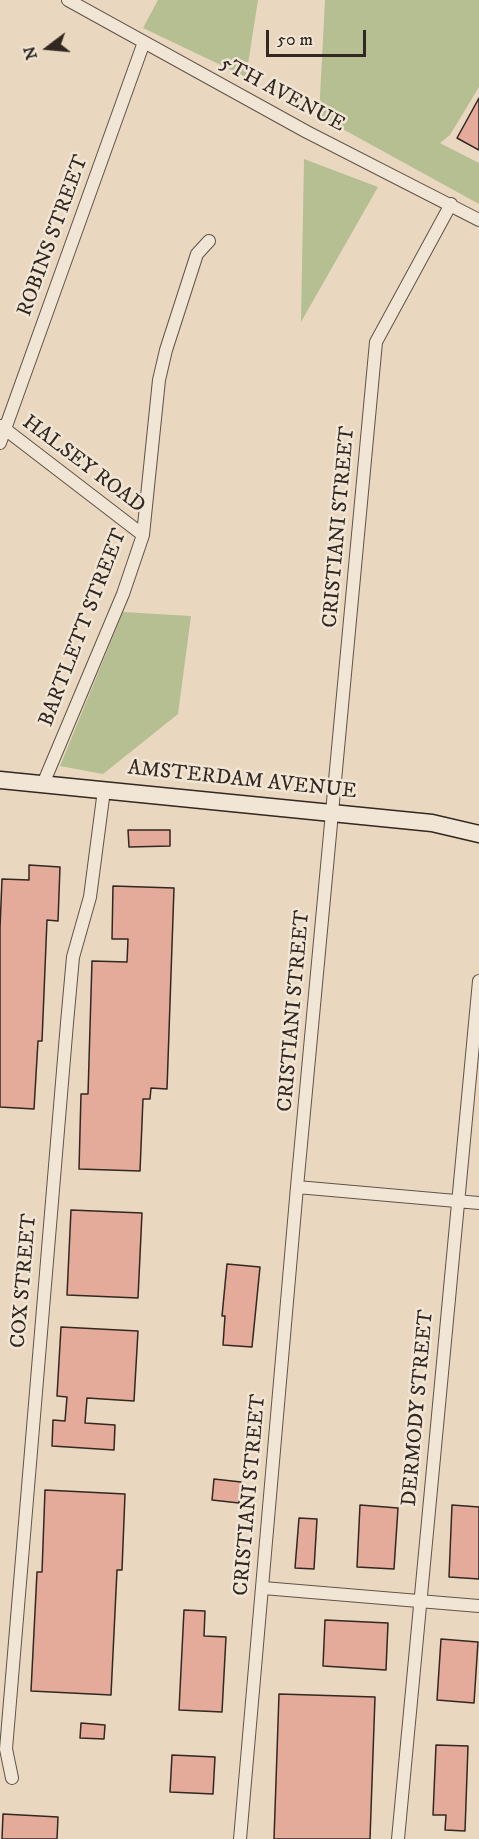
<!DOCTYPE html>
<html>
<head>
<meta charset="utf-8">
<style>
	body { margin:0 }
	#map { position:relative; width:479px; height:1839px; overflow:hidden; background:#e9d8bf; font-family:"IM FELL DW Pica",serif }
	canvas { display:block }
	.north { position:absolute; left:18px; top:18px; width:60px; height:60px; -webkit-text-stroke:4px #f1e6d5; paint-order:stroke; rotate:254deg; font-size:16px; font-weight:700; line-height:24px; text-align:center; color:#322721 }
	.north::after { content:''; display:block; margin:auto; width:21px; height:27px; background:#322721; clip-path:polygon(50% 0,100% 100%,50% 72%,0 100%) }
	.scale { position:absolute; left:266px; top:30px; width:100px; height:27px; box-sizing:border-box; border:3px solid #322721; border-top:0; padding-left:8px; font-size:18px; line-height:21px; white-space:nowrap; color:#322721; -webkit-text-stroke:4px #f1e6d5; paint-order:stroke }
</style>
</head>
<body>
<div id="map">
<canvas width="479" height="1839"></canvas>
<div class="north">N</div>
<div class="scale">50 m</div>
</div>
<script>
const g = document.querySelector('canvas').getContext('2d');
g.lineJoin = 'round';
function fillPath(path, color) { g.fillStyle = color; g.fill(path, 'evenodd'); }
function strokePath(path, color, width, dash) { g.strokeStyle = color; g.lineWidth = width; g.lineCap = dash ? 'butt' : 'round'; g.setLineDash(dash || []); g.stroke(path); }
function drawText(font, color, halo, rows, align = 'center') {
  g.font = font + ' "IM FELL DW Pica",serif'; g.lineWidth = 5; g.setLineDash([]); g.textBaseline = 'middle'; g.strokeStyle = halo; g.fillStyle = color; for (const [text, x, y, turn = 0] of rows) {
    g.save(); g.translate(x, y); g.rotate((+turn || 0) * Math.PI / 180); g.textAlign = isNaN(turn) ? turn : align; if (halo) g.strokeText(text, 0, 0); g.fillText(text, 0, 0); g.restore();
  }
}
fillPath(new Path2D(`
	M158 0H258L246 77 143 28Z
	M325 0H479V87L450 135 440 143 479 163V204L319 116Z
	M304 159 378 187 301 322Z
	M123 612 191 616 178 714 103 774 60 766Z`), '#b6bf92');
const building = new Path2D(`
	M479 98V150L457 138Z
	M128 830H170V846L129 847Z
	M29 865 60 867 58 921 47 920 42 1041H38L34 1109 0 1107V928L2 879 29 880Z
	M113 886 174 888 167 1089 151 1088 150 1099H143L140 1171 79 1169 81 1094H88L92 961 127 962 128 939H112Z
	M71 1210 142 1213 138 1298 67 1295Z
	M227 1264 260 1267 252 1347 223 1345 225 1316H222Z
	M61 1327 138 1331 134 1401 87 1398 85 1423 115 1425 114 1450 52 1446 53 1420 65 1421 67 1397 57 1396Z
	M214 1479 241 1482 239 1503 212 1500Z
	M45 1490 125 1494 122 1570H117L111 1695 31 1691 37 1572H42Z
	M360 1505 398 1508 394 1569 357 1567Z
	M452 1505 479 1507V1579L449 1577Z
	M299 1518 317 1519 314 1569 295 1568Z
	M184 1610 205 1611 204 1636 226 1637 222 1712 179 1710Z
	M325 1620 388 1623 386 1670 323 1666Z
	M441 1639 478 1642 474 1703 437 1700Z
	M279 1694 375 1697 370 1839H274Z
	M81 1723 105 1725 104 1739 80 1738Z
	M436 1745 468 1746 465 1831 445 1830 446 1815H433Z
	M172 1755 215 1757 213 1794 170 1792Z
	M3 1814 58 1817 57 1839H2Z`);
fillPath(building, '#e4ab9b');
strokePath(building, '#322721', 1.5);
const street = new Path2D(`
	M68 0 307 132 479 220
	M1 426 143 535
	M0 443 144 42
	M43 784 123 594 143 535 159 380 166 350 197 254 209 241
	M297 1187 479 1203
	M263 1588 479 1606
	M12 1778 6 1749 67 1023 73 957 90 897 104 790
	M240 1839 297 1187 376 342 451 204
	M398 1839 479 981`);
const secondary = new Path2D(`
	M0 780 432 823 479 834`);
strokePath(street, '#605348', 14);
strokePath(secondary, '#322721', 19);
strokePath(street, '#f1e6d5', 12);
strokePath(secondary, '#f1e6d5', 16);
drawText('21px', '#322721', '#f1e6d5', [
	["5TH AVENUE",282,95,28],
	["ROBINS STREET",54,236,-70],
	["HALSEY ROAD",83,465,37],
	["CRISTIANI STREET",340,527,-85],
	["BARTLETT STREET",84,628,-69],
	["AMSTERDAM AVENUE",242,781,6],
	["CRISTIANI STREET",295,1011,-85],
	["COX STREET",25,1281,-85],
	["DERMODY STREET",419,1408,-85],
	["CRISTIANI STREET",251,1495,-85]
]);
</script>
</body>
</html>
